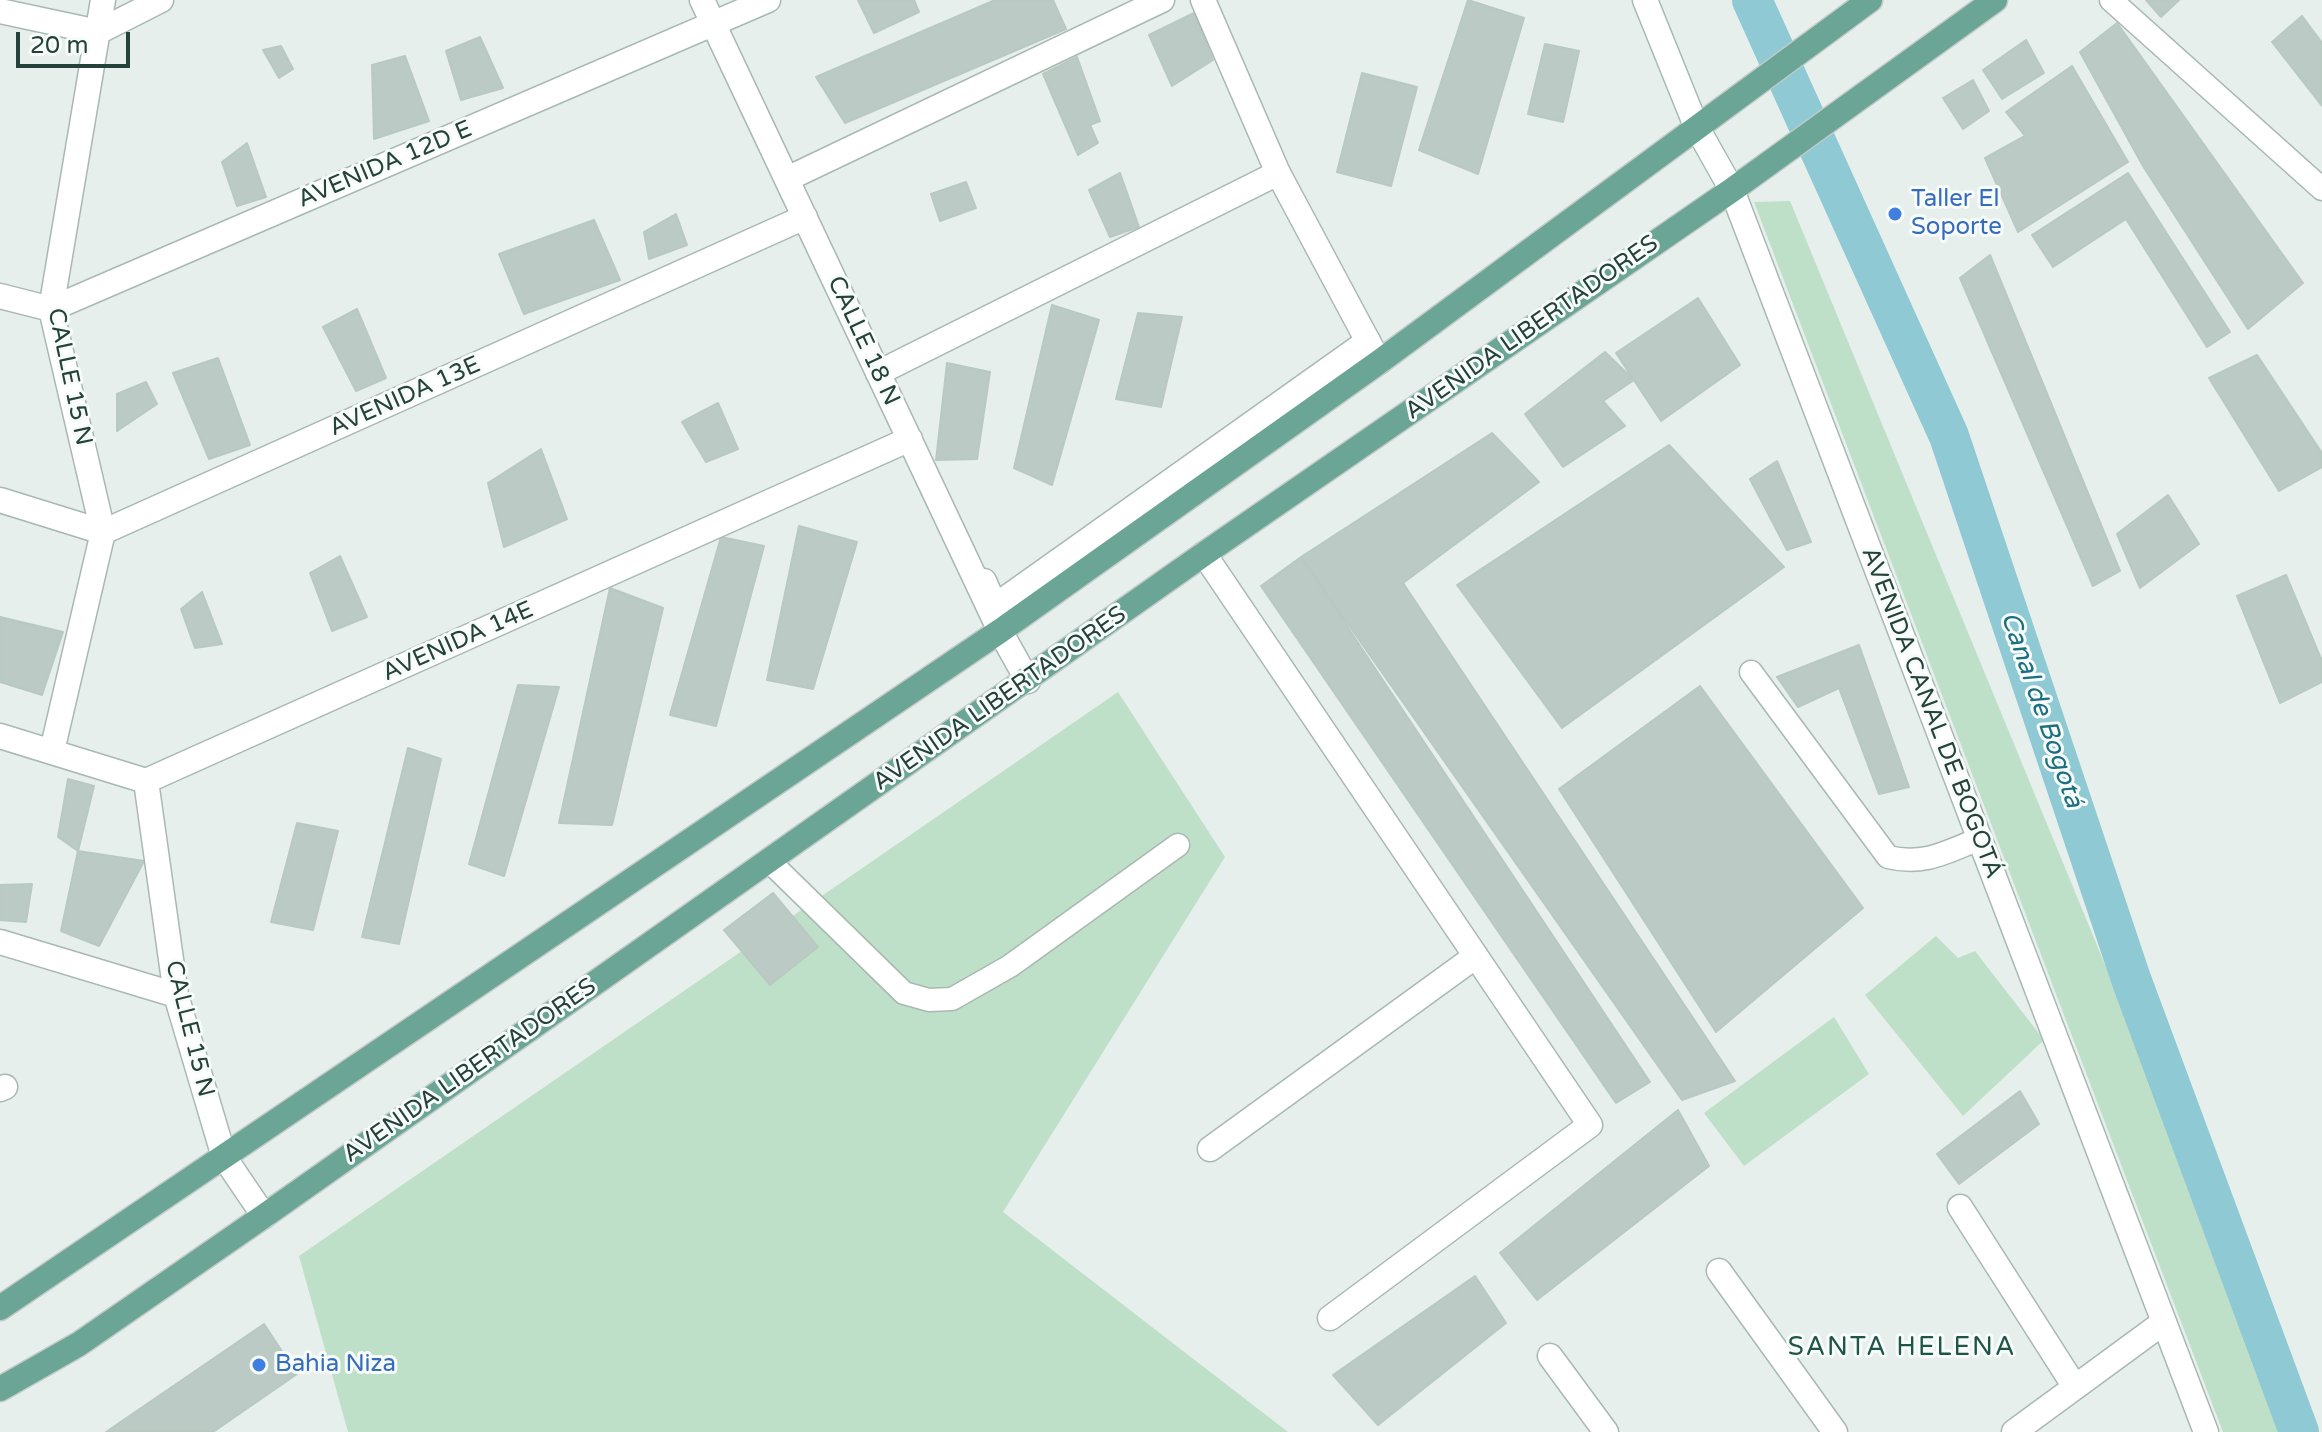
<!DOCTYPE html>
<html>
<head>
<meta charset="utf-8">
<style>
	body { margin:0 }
	#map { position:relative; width:2322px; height:1432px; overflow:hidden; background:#e6efeb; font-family:"Varela Round",sans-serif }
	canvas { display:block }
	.scale { position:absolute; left:16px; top:32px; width:114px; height:36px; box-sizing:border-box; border:4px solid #24423a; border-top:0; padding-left:10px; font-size:24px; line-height:28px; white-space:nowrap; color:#24423a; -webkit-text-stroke:6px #f7fbf9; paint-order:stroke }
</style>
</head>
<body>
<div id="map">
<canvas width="2322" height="1432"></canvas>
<div class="scale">20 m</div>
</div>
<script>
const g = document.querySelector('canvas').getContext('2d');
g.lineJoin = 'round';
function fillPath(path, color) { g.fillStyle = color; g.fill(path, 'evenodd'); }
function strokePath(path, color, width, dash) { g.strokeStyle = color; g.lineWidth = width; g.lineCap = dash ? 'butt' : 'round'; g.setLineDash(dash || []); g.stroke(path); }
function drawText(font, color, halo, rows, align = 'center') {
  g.font = font + ' "Varela Round",sans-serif'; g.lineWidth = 6; g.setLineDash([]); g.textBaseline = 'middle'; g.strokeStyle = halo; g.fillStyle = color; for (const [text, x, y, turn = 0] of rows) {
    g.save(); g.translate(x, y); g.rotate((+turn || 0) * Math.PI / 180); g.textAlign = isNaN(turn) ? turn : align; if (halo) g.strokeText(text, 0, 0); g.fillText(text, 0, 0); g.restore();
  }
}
fillPath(new Path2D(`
	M1790 201 2297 1430 2300 1432H2223L1754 202Z
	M1118 692 1225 857 1003 1212 1288 1432H348L299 1256Z
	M1936 936 1958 958 1975 951 2044 1040 1963 1116 1865 995Z
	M1834 1017 1869 1074 1744 1166 1704 1113Z`), '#bfe0c8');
strokePath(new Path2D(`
	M1752 0 1949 436 2131 979 2299 1432`), '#8ec9d4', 40);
const building = new Path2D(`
	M858 0H914L919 12 874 33Z
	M995 0H1053L1066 29 845 123 816 77Z
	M1468 0 1524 18 1478 174 1419 150Z
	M2146 0H2179L2161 17Z
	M1194 13 1213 60 1172 86 1149 35Z
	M2302 16 2322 43V106L2272 42Z
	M2117 23 2303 283 2248 329 2143 166 2080 52Z
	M480 37 503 88 461 100 446 51Z
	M2026 40 2044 73 2002 99 1983 70Z
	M1545 44 1579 51 1563 122 1528 114Z
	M281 46 293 69 279 78 263 50Z
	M405 56 429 121 374 139 372 65Z
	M1077 57 1100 121 1090 125 1098 143 1078 155 1043 74Z
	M2072 66 2128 162 2018 232 1985 158 2025 136 2006 112Z
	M1362 73 1417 87 1391 186 1337 172Z
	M1973 80 1989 111 1963 129 1943 98Z
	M247 143 266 197 237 206 222 162Z
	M1120 173 1139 227 1110 237 1089 190Z
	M2128 173 2230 332 2207 347 2126 219 2053 267 2032 235Z
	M966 182 976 208 940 221 931 194Z
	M676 214 687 245 649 259 644 232Z
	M594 220 620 280 524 314 499 254Z
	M1990 255 2120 571 2093 586 1960 278Z
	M1698 298 1740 365 1661 421 1616 353Z
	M1052 305 1099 320 1052 485 1014 468Z
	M357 309 386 378 356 391 323 327Z
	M1138 313 1182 317 1161 407 1116 399Z
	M1605 352 1634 380 1603 401 1625 426 1563 467 1525 414Z
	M2257 355 2322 453V467L2279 491 2209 378Z
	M218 358 250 445 209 459 173 373Z
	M947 363 990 372 977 459 936 460Z
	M146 382 157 404 117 431V394Z
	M718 403 738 449 706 462 682 422Z
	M1492 433 1539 482 1403 583 1735 1081 1682 1100 1301 557Z
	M1669 445 1784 567 1562 728 1457 585Z
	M541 449 567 519 504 547 488 483Z
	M1777 461 1811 542 1787 550 1750 479Z
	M2168 495 2199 544 2140 588 2117 534Z
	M799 526 857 542 813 689 767 680Z
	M721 537 764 546 716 726 670 715Z
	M340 556 367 617 332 631 310 573Z
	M1301 557 1650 1082 1616 1103 1261 586Z
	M2286 575 2322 661V682L2280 703 2237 596Z
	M610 588 663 608 612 825 559 823Z
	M202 592 222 644 195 648 181 609Z
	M0 617 63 632 42 695 0 682Z
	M1859 645 1909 787 1879 794 1839 688 1798 707 1777 677Z
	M518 685 559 687 504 876 469 864Z
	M1700 686 1863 908 1716 1032 1559 789Z
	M408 748 441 759 399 944 362 937Z
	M68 779 94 786 78 851 58 837Z
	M297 823 338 831 313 930 271 922Z
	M78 851 144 861 99 946 61 931Z
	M32 884 26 922 0 920V885Z
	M773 893 818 947 770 985 724 930Z
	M2020 1091 2039 1124 1959 1184 1937 1154Z
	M1678 1110 1709 1166 1537 1300 1500 1253Z
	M1475 1276 1506 1323 1378 1425 1333 1375Z
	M264 1324 297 1374 213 1432H106Z`);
fillPath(building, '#bbcac4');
strokePath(building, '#b8c9c2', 2);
const service = new Path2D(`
	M2111 0 2322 189
	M1751 672 1888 857C1923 866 1947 852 1979 839
	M769 861 904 993 929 1000 952 999 1010 966 1178 845`);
const pedestrian = new Path2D(`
	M878 373 1278 173
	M984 581 995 606 1368 341`);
const minor = new Path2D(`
	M702 0 1000 631 1028 681
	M1203 0 1278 173 1379 362
	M0 11 98 32 161 0
	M787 179 1162 0
	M1732 190 2206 1432
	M0 296 51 309 768 0
	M0 500 103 532 805 217
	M1204 554 1590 1125 1330 1318
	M0 736 146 781 910 439
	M52 751 103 532 51 309 103 0
	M146 781 176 995 224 1157 264 1216
	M0 942 176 995
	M0 1089 5 1087
	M1210 1149 1476 956
	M1960 1207 2075 1387
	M1719 1271 1835 1432
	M1550 1356 1606 1432
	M2014 1432 2164 1322`);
const secondary = new Path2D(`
	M1645 0 1696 126 1732 190`);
const primary = new Path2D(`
	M0 1308 1000 631 1379 362 1870 0
	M0 1389 79 1344 264 1216 1204 554 1732 190 1995 0`);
strokePath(service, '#a8b8b2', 25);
strokePath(pedestrian, '#a8b8b2', 27);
strokePath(minor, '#a8b8b2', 27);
strokePath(secondary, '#a4bbb3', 27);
strokePath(primary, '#c2cac8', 27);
strokePath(service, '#fff', 22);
strokePath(pedestrian, '#fff', 24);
strokePath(minor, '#fff', 24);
strokePath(secondary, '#fff', 24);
strokePath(primary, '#6aa596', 24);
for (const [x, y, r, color] of [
	[1895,214,8,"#3f7fe0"],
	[259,1365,8,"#3f7fe0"]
]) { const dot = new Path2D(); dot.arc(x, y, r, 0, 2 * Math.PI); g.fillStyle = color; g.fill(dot); strokePath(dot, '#f7fbf9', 3); }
drawText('24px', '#24423a', '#f7fbf9', [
	["AVENIDA 12D E",385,165,-23],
	["AVENIDA LIBERTADORES",1532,328,-35],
	["CALLE 18 N",863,341,65],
	["CALLE 15 N",69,377,78],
	["AVENIDA 13E",405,397,-24],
	["AVENIDA 14E",458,642,-24],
	["AVENIDA LIBERTADORES",1000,699,-35],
	["AVENIDA CANAL DE BOGOTÁ",1931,713,69],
	["CALLE 15 N",189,1029,76],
	["AVENIDA LIBERTADORES",470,1071,-35]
]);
drawText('24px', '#366cbe', '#f7fbf9', [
	["Taller El",1911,200],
	["Soporte",1911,228],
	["Bahia Niza",275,1365]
], 'left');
drawText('italic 26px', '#1c6f80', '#f7fbf9', [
	["Canal de Bogotá",2041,710,71]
]);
g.letterSpacing = '2px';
drawText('26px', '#1f5548', '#f7fbf9', [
	["SANTA HELENA",1902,1348]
]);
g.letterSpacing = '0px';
</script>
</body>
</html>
